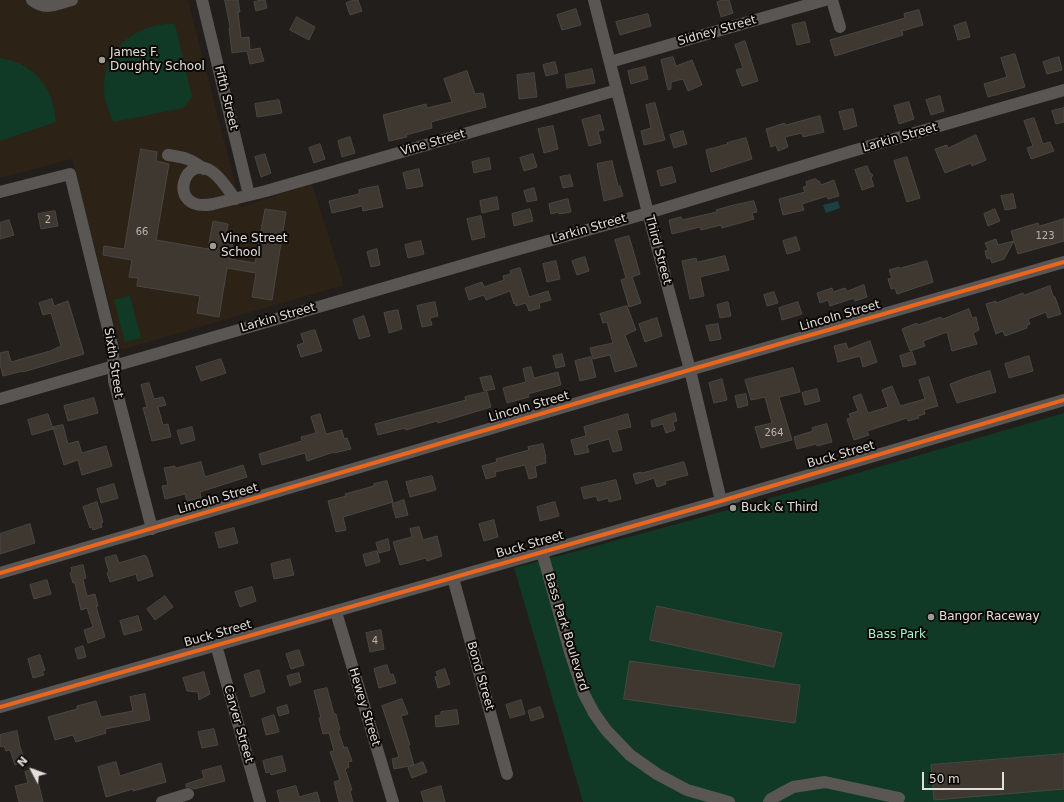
<!DOCTYPE html>
<html>
<head>
<meta charset="utf-8">
<style>
	body { margin:0 }
	#map { position:relative; width:1064px; height:802px; overflow:hidden; background:#211e1b; font-family:"DejaVu Sans",sans-serif }
	canvas { display:block }
	.north { position:absolute; left:12px; top:750px; width:40px; height:40px; -webkit-text-stroke:3px #0b0806; paint-order:stroke; rotate:311deg; font-size:11px; font-weight:700; line-height:16px; text-align:center; color:#e3dedb }
	.north::after { content:''; display:block; margin:auto; width:14px; height:18px; background:#e3dedb; clip-path:polygon(50% 0,100% 100%,50% 72%,0 100%) }
	.scale { position:absolute; left:922px; top:772px; width:82px; height:18px; box-sizing:border-box; border:2px solid #e3dedb; border-top:0; padding-left:5px; font-size:12px; line-height:14px; white-space:nowrap; color:#e3dedb; -webkit-text-stroke:3px #0b0806; paint-order:stroke }
</style>
</head>
<body>
<div id="map">
<canvas width="1064" height="802"></canvas>
<div class="north">N</div>
<div class="scale">50 m</div>
</div>
<script>
const g = document.querySelector('canvas').getContext('2d');
g.lineJoin = 'round';
function fillPath(path, color) { g.fillStyle = color; g.fill(path, 'evenodd'); }
function strokePath(path, color, width, dash) { g.strokeStyle = color; g.lineWidth = width; g.lineCap = dash ? 'butt' : 'round'; g.setLineDash(dash || []); g.stroke(path); }
function drawText(font, color, halo, rows, align = 'center') {
  g.font = font + ' "DejaVu Sans",sans-serif'; g.lineWidth = 4; g.setLineDash([]); g.textBaseline = 'middle'; g.strokeStyle = halo; g.fillStyle = color; for (const [text, x, y, turn = 0] of rows) {
    g.save(); g.translate(x, y); g.rotate((+turn || 0) * Math.PI / 180); g.textAlign = isNaN(turn) ? turn : align; if (halo) g.strokeText(text, 0, 0); g.fillText(text, 0, 0); g.restore();
  }
}
fillPath(new Path2D(`
	M0 0H188L241 207 312 184 344 285 121 350 72 159 0 178Z`), '#2c2316');
fillPath(new Path2D(`
	M165 24H175L192 97 183 108 114 122C89 77 114 30 165 24Z
	M0 58C34 63 54 88 56 122L0 141Z
	M130 296 141 338 125 342 114 300Z
	M1064 413V802H583L514 568 765 500Z`), '#103a25');
fillPath(new Path2D(`
	M838 201 840 208 826 213 823 205Z`), '#1b4142');
const building = new Path2D(`
	M225 0H238L240 12H238L241 38 249 37 250 50 260 48 264 61 250 64 247 51 232 53 229 28H230Z
	M262 0H265L267 8 256 11 254 2Z
	M354 0H358L362 11 350 15 346 3Z
	M724 0H729L733 13 721 17 717 2Z
	M576 9 581 25 562 30 557 15Z
	M919 10 923 25 902 31 903 35 835 56 830 40 905 18 904 14Z
	M648 14 651 26 620 35 616 22Z
	M297 17 315 27 309 40 290 30Z
	M805 22 810 42 797 45 792 25Z
	M966 22 970 37 958 40 954 26Z
	M745 41 758 81 742 86 736 70 743 68 735 45Z
	M1015 54 1025 87 988 97 984 84 1007 77 1001 58Z
	M673 57 676 66 692 60 702 85 688 91 683 79 671 82V89L668 90 661 60Z
	M1059 57 1062 70 1047 74 1043 62Z
	M555 62 558 73 546 76 543 65Z
	M645 67 648 79 631 84 628 71Z
	M592 69 595 83 567 88 565 75Z
	M467 71 475 94 483 93 486 107 431 122 432 128 406 135 407 137 389 141 383 115 426 104 427 108 452 102 444 79Z
	M534 73 537 97 519 99 517 75Z
	M940 96 944 111 931 115 926 100Z
	M279 100 282 113 257 117 255 104Z
	M909 102 914 119 899 124 894 106Z
	M655 103 665 140 644 145 641 131 651 128 646 105Z
	M1064 108V122L1056 124 1052 111Z
	M853 109 857 126 844 130 839 112Z
	M600 115 604 130 598 131 601 143 589 146 582 120Z
	M820 116 824 132 803 137 802 133 785 137 788 147 778 151 776 145 771 147 766 129 785 123V125Z
	M1034 118 1043 144 1050 142 1054 151 1031 159 1027 148 1033 146 1024 121Z
	M553 126 558 149 544 153 538 129Z
	M683 131 687 144 674 148 670 135Z
	M976 135 986 160 972 166 971 163 945 173 935 149 947 145 948 148Z
	M350 137 355 153 342 157 338 141Z
	M746 138 752 159 711 172 706 150 728 144 727 143Z
	M320 144 325 159 314 163 309 148Z
	M141 149 157 152 156 161 169 164 156 240 208 249 213 221 228 224 225 240 233 241 230 259 255 263 265 209 286 212 272 300 252 297 256 273 227 268 219 317 197 313 200 296 137 286 138 278 129 277 132 260 103 255 104 246 124 249Z
	M265 154 271 173 261 177 255 157Z
	M533 154 537 167 524 171 520 158Z
	M907 157 920 198 907 202 894 161Z
	M489 158 491 169 474 173 472 162Z
	M612 161 618 186H620L623 196 604 201 597 164Z
	M867 166 870 173 873 175 871 178 874 186 862 190 855 170Z
	M672 167 676 182 661 186 657 171Z
	M419 169 423 186 407 189 403 173Z
	M570 175 573 186 563 188 560 177Z
	M816 179 817 181H819L821 185 834 180 839 196 828 199 827 196 802 204 804 210 783 215 779 199 805 192 803 187 807 186 806 182Z
	M378 186 383 207 363 211 362 206 332 213 329 201 359 194V190Z
	M534 188 537 200 527 202 524 191Z
	M1013 194 1016 208 1005 210 1001 196Z
	M497 197 499 209 482 213 480 201Z
	M568 199 571 212 559 214 558 212 551 214 549 204Z
	M754 201 757 212 752 213 754 219 722 228 721 225 701 230 700 227 672 234 669 220 681 217 682 220 717 212 716 210 730 206Z
	M530 209 533 221 514 226 512 214Z
	M995 209 1000 221 988 226 984 214Z
	M55 211 58 226 41 229 38 214Z
	M481 216 485 237 472 240 467 219Z
	M1064 219V241L1018 254 1014 241 1004 259 992 263 990 258 987 259 985 251 988 250 985 243 996 239 998 245 1014 241 1011 231 1038 223 1039 226Z
	M9 220 14 235 0 239V223Z
	M629 236 640 274 632 277 641 303 629 307 621 280 626 278 615 240Z
	M796 237 800 250 787 254 783 241Z
	M421 241 424 254 408 258 405 245Z
	M377 249 380 265 371 267 367 252Z
	M725 256 729 270 700 277 704 296 690 299 682 261 696 258 697 262Z
	M585 257 589 271 577 275 572 261Z
	M556 261 560 279 547 282 543 264Z
	M927 261 933 282 897 294 895 288 891 289 888 279 892 278 889 270 899 267 900 268Z
	M520 268 529 297 548 291 551 300 539 303 540 308 529 311 526 303 516 306 515 303 514 304 510 291 486 300 484 295 469 300 465 288 482 282 484 287 504 280 503 276 511 274 510 271Z
	M864 285 867 297 855 301 854 298 830 306 828 300 820 303 817 293 832 288 833 292 845 288 847 291Z
	M1050 286 1053 296 1055 297 1061 314 1048 318 1046 312 1028 319 1030 324 1027 325V328L1005 336 1003 331 996 334 986 304 996 301V303L1023 293 1024 295Z
	M774 292 778 303 767 306 764 295Z
	M52 299 54 306 68 301 84 354 23 372V371L3 376 0 364V353L8 351 11 362 50 351 61 346 51 313 43 315 39 303Z
	M435 302 438 316 430 318 432 325 422 327 417 306Z
	M728 302 731 316 720 318 717 305Z
	M798 302 802 314 782 320 779 308Z
	M627 306 636 330 625 335 637 366 615 372 610 355 593 359 590 348 613 343 607 322 603 323 600 314Z
	M969 309 972 318 976 317 979 330 973 333 977 344 952 351 947 332 923 341 925 346 910 351 902 329 917 323 918 325 941 317 942 319Z
	M396 310H398L402 329 389 333 384 313Z
	M364 316 370 336 359 339 353 320Z
	M657 318 662 336 645 342 639 324Z
	M718 324 721 339 710 341 706 326Z
	M315 330 322 351 301 357 297 345 304 343 301 334Z
	M870 341 877 362 863 367 860 356 838 362 834 346 846 343 848 349Z
	M912 352 916 364 903 367 900 356Z
	M562 354 565 366 556 368 553 356Z
	M1029 356 1033 371 1009 378 1005 364Z
	M591 357 596 377 580 381 575 361Z
	M221 359 226 373 201 381 196 367Z
	M531 367 534 378 558 372 561 385 528 394 529 397 507 403 503 388 526 382 523 369Z
	M793 368 800 392 779 397 792 440 761 448 755 427 772 423 765 397 751 400 745 380Z
	M990 371 996 392 957 403 950 384 966 378Z
	M491 376 495 389 484 391 480 378Z
	M929 377 938 406 924 410 925 414 918 416 919 418 908 421 907 418 867 431 869 435 854 440 847 419 851 418 849 414 858 411 853 397 861 394 868 413 888 407 882 390 892 386 900 406 925 399 919 380Z
	M722 379 727 400 714 403 709 383Z
	M149 383 154 399 163 397 166 405 158 407 163 425 168 424 171 437 152 441 143 408 147 407 141 385Z
	M817 389 820 401 805 405 802 393Z
	M487 392 491 407 438 423 437 421 406 430 405 428 378 435 375 424 466 400 465 397Z
	M746 394 748 405 738 408 735 396Z
	M94 398 98 413 68 421 64 406Z
	M675 413 677 421 673 422 675 430 666 433 663 424 652 427 651 421Z
	M48 414 53 429 32 435 28 420Z
	M320 414 326 434 342 430 344 439 347 438 351 449 334 453V452L307 461 305 453 262 465 259 454 302 441 301 437 316 433 311 417Z
	M628 414 631 427 617 430 622 450 613 452 609 439 587 445 589 452 575 455 571 440 586 436 584 427Z
	M827 424 832 442 817 446 816 444 797 449 794 437 813 431 812 428Z
	M63 425 68 444 78 441 82 453 106 446 112 466 82 475 78 460 64 465 53 427Z
	M192 427 195 440 181 444 177 431Z
	M543 444 546 458H545L546 463 535 466 537 477 529 479 525 465 495 472 496 476 486 479 482 466 497 462 496 459 529 450 528 447Z
	M201 462 205 477 243 465 247 477 200 492 201 498 187 501 185 494 165 499 162 486 168 485 164 468 175 466V468Z
	M684 462 688 475 665 481 666 484 657 487 654 478 636 484 633 474 641 472V473Z
	M432 476 436 490 410 497 406 482Z
	M616 480 621 499 609 502 608 498 598 501 596 496 584 499 581 488Z
	M387 481 393 502 343 517 346 530 336 532 328 501 346 496 345 494 374 486V484Z
	M114 484 118 498 101 503 97 489Z
	M404 500 408 515 396 518 392 504Z
	M97 502 103 522 101 523 102 527 93 530 92 527 90 528 83 507Z
	M555 502 559 516 540 521 537 507Z
	M494 520 498 537 484 541 479 524Z
	M30 524 35 543 0 554V534Z
	M419 527 423 540 437 536 442 556 427 561 426 558 400 565 393 542 412 537 410 529Z
	M234 528 238 543 219 548 215 533Z
	M388 539 390 550 379 553 376 543Z
	M377 551 380 562 366 566 363 555Z
	M116 555 119 563 145 555 146 557H147L153 576 138 581 136 574 110 582 107 573 109 572 105 558Z
	M290 559 294 575 274 579 271 564Z
	M83 565 86 578 83 579 87 596 95 594 98 606H96L105 637 88 643 84 630 93 627 87 608 81 610 75 583H73L70 573 72 572 71 568Z
	M47 580 51 594 34 599 30 585Z
	M252 587 256 601 240 607 235 592Z
	M165 596 173 607 155 620 147 609Z
	M657 606 782 633 774 667 650 640Z
	M138 616 142 630 124 635 120 621Z
	M381 630 384 649 370 652 366 633Z
	M83 646 86 657 78 659 75 649Z
	M299 650 304 665 291 669 286 654Z
	M40 655 45 670 42 671 44 675 33 678 28 659Z
	M630 661 800 685 795 723 624 699Z
	M387 665 390 675 393 674 396 683 379 688 374 669Z
	M445 669 450 684 438 688 435 677 438 676 436 672Z
	M259 670 265 692 251 697 244 675Z
	M204 672 210 694 199 700 198 692 187 691 183 678Z
	M299 673 301 682 290 686 287 676Z
	M327 688 334 714H336L340 730H338L344 748 347 747 352 761 348 762 349 767 345 769 352 790 350 791 353 802H339L334 782 340 780 330 752 334 751 329 733 323 734 319 718H321L314 691Z
	M145 694 150 720 105 729 106 733 76 742 73 735 55 740 48 717 77 709V706L96 701 101 717 133 711 130 697Z
	M402 699 408 714 401 716 410 745H408L414 765 394 769 392 759 399 757 382 706Z
	M521 700 525 714 510 718 506 705Z
	M287 705 289 713 279 716 277 708Z
	M540 707 544 717 531 721 528 711Z
	M457 710 459 724 436 727 435 716 441 715V712Z
	M274 715 279 732 266 735 262 719Z
	M214 729 218 745 202 748 198 732Z
	M17 731 20 747 25 761 15 765 10 750 6 751 4 746 0 747V735Z
	M1064 754V789L934 800 931 765Z
	M282 756 286 771 271 775 270 772 266 773 263 761Z
	M116 762 120 776 161 763 166 782 133 791V789L106 797 98 767Z
	M423 762 427 772 412 778 408 768Z
	M221 766 225 781 194 789 190 787H186V784L204 778 202 771Z
	M35 769 43 802H19L15 786 28 783 25 772Z
	M296 786 299 797 317 792 320 802H280L277 791Z
	M441 786 445 802H424L421 792Z`);
fillPath(building, '#3e3830');
strokePath(building, '#494744', 1);
strokePath(new Path2D(`
	M32 0C46 11 56 4 72 0
	M202 0 249 195
	M594 0 648 213 690 370 721 501
	M832 0 840 27
	M610 62 825 0
	M168 155C184 157 191 159 204 169
	M0 192 70 174 113 349 114 381 152 529
	M235 199C229 191 223 181 215 174 184 147 164 214 213 204L266 191 617 90
	M0 399 505 253 648 213 849 152 1064 90
	M542 552 570 652 584 694 594 713 606 730 630 755 657 774 687 790 729 802
	M0 573 703 366 1064 262
	M453 578 507 774
	M336 612 393 802
	M216 645 260 802
	M0 707 721 501 1064 400
	M162 802 188 794
	M769 802 771 799 793 787 825 782 899 798`), '#595654', 12);
strokePath(new Path2D(`
	M0 573 703 366 1064 262
	M0 707 721 501 1064 400`), '#eb651d', 4);
for (const [x, y, r, color] of [
	[102,60,4,"#9f9b98"],
	[213,246,4,"#9f9b98"],
	[733,508,4,"#9f9b98"],
	[931,617,4,"#9f9b98"]
]) { const dot = new Path2D(); dot.arc(x, y, r, 0, 2 * Math.PI); g.fillStyle = color; g.fill(dot); strokePath(dot, '#0b0806', 1.5); }
drawText('10px', '#bab4b0', null, [
	["2",48,220],
	["66",142,232],
	["123",1045,236],
	["264",774,433],
	["4",375,641]
]);
drawText('12px', '#e3dedb', '#0b0806', [
	["Sidney Street",717,31,-16],
	["Fifth Street",226,98,76],
	["Larkin Street",900,138,-16],
	["Vine Street",433,143,-16],
	["Larkin Street",589,229,-16],
	["Third Street",658,250,75],
	["Lincoln Street",840,316,-16],
	["Larkin Street",278,318,-16],
	["Sixth Street",113,363,81],
	["Lincoln Street",529,407,-16],
	["Buck Street",841,455,-16],
	["Lincoln Street",218,499,-16],
	["Buck Street",530,545,-16],
	["Bass Park Boulevard",566,632,73],
	["Buck Street",218,634,-16],
	["Bond Street",480,676,74],
	["Hewey Street",364,707,73],
	["Carver Street",238,724,74]
]);
drawText('12px', '#e3dedb', '#0b0806', [
	["James F.",110,53],
	["Doughty School",110,67],
	["Vine Street",221,239],
	["School",221,253],
	["Buck & Third",741,508],
	["Bangor Raceway",939,617]
], 'left');
drawText('12px', '#a1f8c8', '#0b0806', [
	["Bass Park",897,635]
]);
</script>
</body>
</html>
